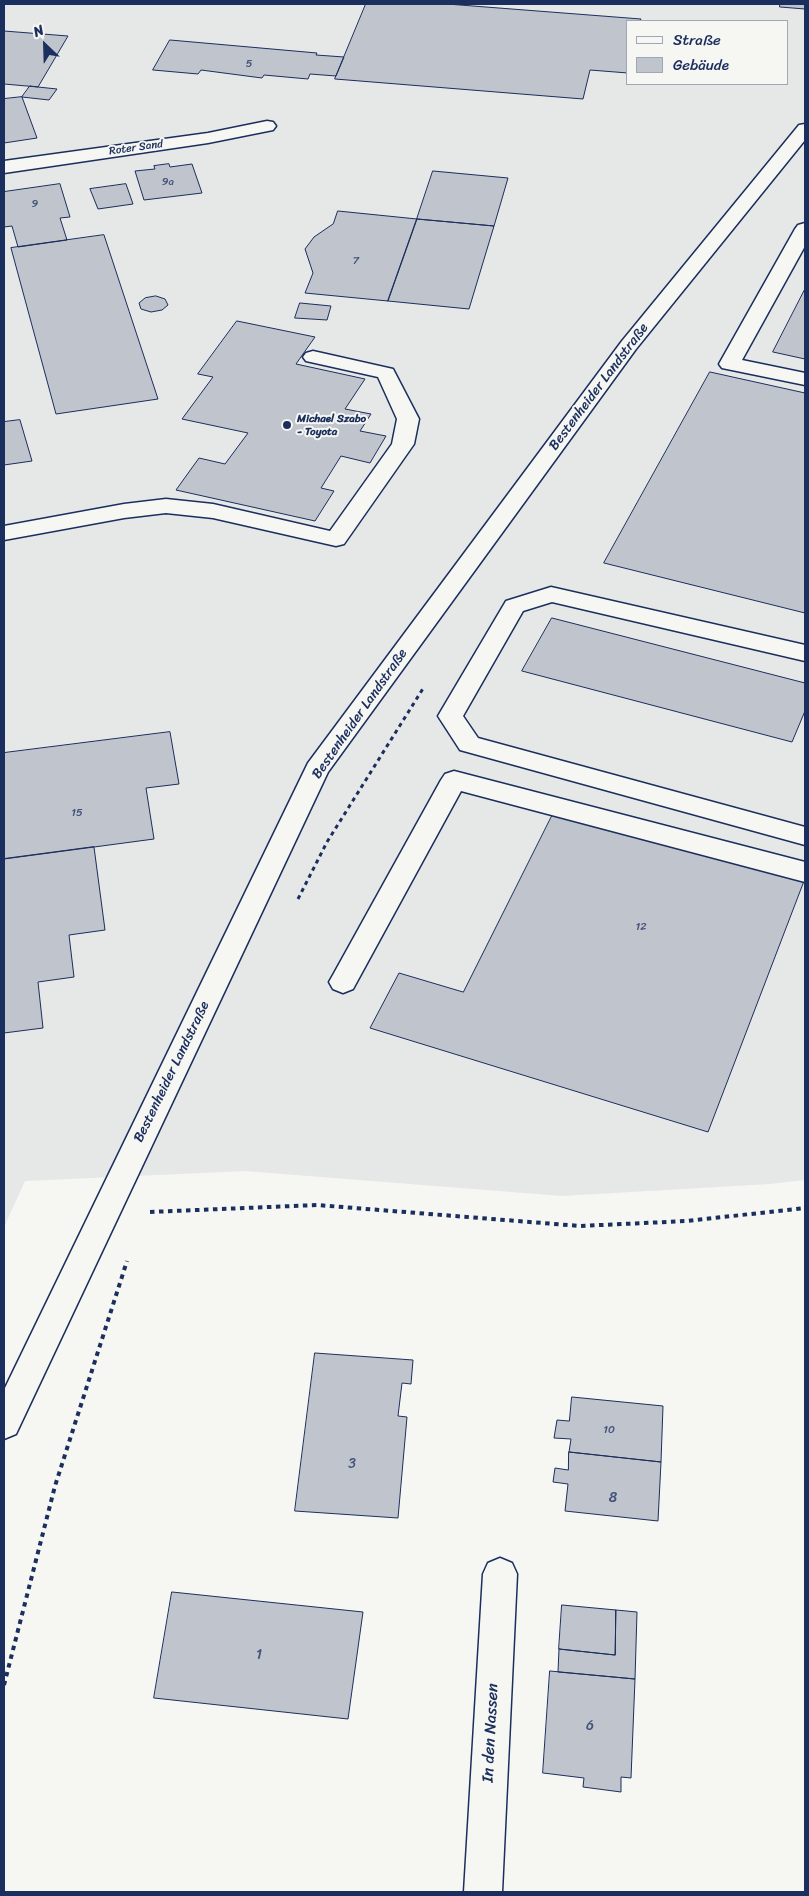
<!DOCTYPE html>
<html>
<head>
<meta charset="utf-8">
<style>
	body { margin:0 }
	#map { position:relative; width:809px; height:1896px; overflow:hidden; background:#f6f6f2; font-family:Sriracha,sans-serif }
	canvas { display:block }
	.frame { position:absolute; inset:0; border:5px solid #1b2f5e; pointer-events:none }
	.legend { position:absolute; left:626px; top:20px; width:162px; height:65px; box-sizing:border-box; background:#f6f6f2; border:1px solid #9ea6b7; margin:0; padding:6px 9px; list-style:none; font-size:15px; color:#1b2f5e }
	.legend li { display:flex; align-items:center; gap:10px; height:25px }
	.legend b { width:25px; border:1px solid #9ea6b7 }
	.north { position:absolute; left:20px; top:20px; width:50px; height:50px; -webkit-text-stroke:4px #f6f6f2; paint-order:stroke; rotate:336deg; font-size:14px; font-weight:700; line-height:20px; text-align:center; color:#1b2f5e }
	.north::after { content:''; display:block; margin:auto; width:18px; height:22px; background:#1b2f5e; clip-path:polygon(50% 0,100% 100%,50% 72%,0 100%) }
</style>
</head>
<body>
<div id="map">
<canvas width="809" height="1896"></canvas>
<div class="frame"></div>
<ul class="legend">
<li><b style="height:6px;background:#f6f6f2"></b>Straße</li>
<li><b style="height:14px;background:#c0c4cd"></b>Gebäude</li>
</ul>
<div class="north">N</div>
</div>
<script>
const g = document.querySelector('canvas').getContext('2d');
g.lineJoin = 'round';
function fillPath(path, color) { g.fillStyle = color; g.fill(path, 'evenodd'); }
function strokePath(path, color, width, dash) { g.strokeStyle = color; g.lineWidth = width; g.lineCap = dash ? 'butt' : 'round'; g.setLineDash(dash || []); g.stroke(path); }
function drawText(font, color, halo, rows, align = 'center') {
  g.font = font + ' Sriracha,sans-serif'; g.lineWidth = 4; g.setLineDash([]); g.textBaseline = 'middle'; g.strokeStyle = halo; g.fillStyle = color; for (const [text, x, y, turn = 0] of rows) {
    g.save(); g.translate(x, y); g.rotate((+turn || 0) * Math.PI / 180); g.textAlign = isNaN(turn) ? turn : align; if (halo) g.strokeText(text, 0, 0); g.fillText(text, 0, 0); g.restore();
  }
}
fillPath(new Path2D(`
	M4 4H805V1180L770 1184 562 1196 245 1171 25 1181 4 1227ZM628 21H788V84H628Z`), '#e6e7e7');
const building = new Path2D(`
	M366 4H447L641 19 640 21H628V73L590 70 583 99 335 79Z
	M780 4H805V9L780 7Z
	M4 31 68 36 38 87 4 84Z
	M170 40 317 53 316 55 344 57 336 76 310 74 308 79 264 75 262 78 201 70 198 74 153 70Z
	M30 86 38 87 57 89 49 100 22 97Z
	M22 97 37 138 4 143V99Z
	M169 164 170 167 192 164 202 193 144 200 135 171 155 169 154 166Z
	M433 171 508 178 494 226 417 219Z
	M60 184 70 217 60 218 67 240 18 247 12 226 4 227V192Z
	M126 184 133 204 98 209 90 189Z
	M338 211 417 219 388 301 305 293 313 273 305 249 314 237 333 224Z
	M417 219 494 226 469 309 388 301Z
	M104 235 158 399 56 414 11 248Z
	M805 289V359L773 352Z
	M156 296 165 299 168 305 162 310 151 312 141 309 139 303 145 298Z
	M300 303 331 306 327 320 295 318Z
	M237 321 315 337 296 364 365 379 345 409 371 414 360 431 386 436 370 463 341 456 321 488 334 491 315 521 176 490 199 458 225 464 248 433 182 419 213 377 198 374Z
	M710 372 805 393V613L604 563Z
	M20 420 32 461 4 465V422Z
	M552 618 805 683V711L792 742 522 671Z
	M170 732 179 784 146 788 154 839 4 859V753Z
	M554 812 804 881 708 1132 370 1028 399 973 463 992Z
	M94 847 105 930 69 935 74 977 38 982 43 1028 4 1033V859Z
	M315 1353 413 1360 411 1384 402 1383 398 1416 407 1417 398 1518 295 1511Z
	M572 1397 663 1406 661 1462 569 1452 571 1439 554 1438 557 1420 569 1421Z
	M569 1452 661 1462 658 1521 565 1511 568 1484 553 1482 555 1468 568 1470Z
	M172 1592 363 1612 348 1719 154 1698Z
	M562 1605 616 1610 615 1655 559 1649Z
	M616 1610 637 1612 635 1679 558 1672 559 1649 615 1655Z
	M550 1671 635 1679 631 1778 621 1777V1792L583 1787 584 1778 543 1773Z`);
fillPath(building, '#c0c4cd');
strokePath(building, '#1b2f5e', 1);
const minor = new Path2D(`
	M267 121 273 122 276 126 273 130 208 143 4 173V161L208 133Z
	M805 223V246L742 360 805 373V385L722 368 719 364 795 229 798 225Z
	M313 351 393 369 419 419 414 444 344 544 336 546 213 518 166 513 124 518 4 540V526L124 504 166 499 213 504 330 531 392 444 397 419 378 377 306 361 303 357 306 353Z
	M551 587 805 645V661L552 602 523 611 463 716 478 738 805 827V845L460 750 438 716 506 601Z
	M454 771 805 862V882L461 791 353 989 343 993 333 989 329 982 333 975 441 780 445 774Z
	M500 1558 512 1563 517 1574 502 1892H464L483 1574 488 1563Z`);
const major = new Path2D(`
	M805 124V140L636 349 328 772 16 1434 4 1439V1390L308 763 622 341 799 125Z`);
strokePath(minor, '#1b2f5e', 3);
strokePath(major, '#1b2f5e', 3);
strokePath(new Path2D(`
	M298 899 327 842 424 687`), '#1b2f5e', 3, [4, 4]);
strokePath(new Path2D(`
	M150 1212 317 1205 580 1226 687 1221 805 1208
	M4 1685 55 1486 127 1261`), '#1b2f5e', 4, [4.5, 4.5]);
fillPath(minor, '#f6f6f2');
fillPath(major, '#f6f6f2');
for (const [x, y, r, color] of [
	[287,425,5,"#1b2f5e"]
]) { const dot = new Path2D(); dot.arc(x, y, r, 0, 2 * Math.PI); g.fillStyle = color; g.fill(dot); strokePath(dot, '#f6f6f2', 2); }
drawText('11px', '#44547a', null, [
	["5",249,64],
	["9a",168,182],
	["9",35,204],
	["7",356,261],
	["15",77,813],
	["12",641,927],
	["10",609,1430]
]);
drawText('11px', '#1b2f5e', '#f6f6f2', [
	["Roter Sand",136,148,-8]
]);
drawText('bold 11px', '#1b2f5e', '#f6f6f2', [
	["Michael Szabo",297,419],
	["- Toyota",297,432]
], 'left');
drawText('14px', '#1b2f5e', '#f6f6f2', [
	["Bestenheider Landstraße",599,387,-53],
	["Bestenheider Landstraße",360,714,-55],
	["Bestenheider Landstraße",172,1072,-64]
]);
drawText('14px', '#44547a', null, [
	["3",352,1464],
	["8",613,1498],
	["1",259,1655],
	["6",590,1726]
]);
drawText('16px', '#1b2f5e', '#f6f6f2', [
	["In den Nassen",491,1733,-87]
]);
</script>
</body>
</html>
